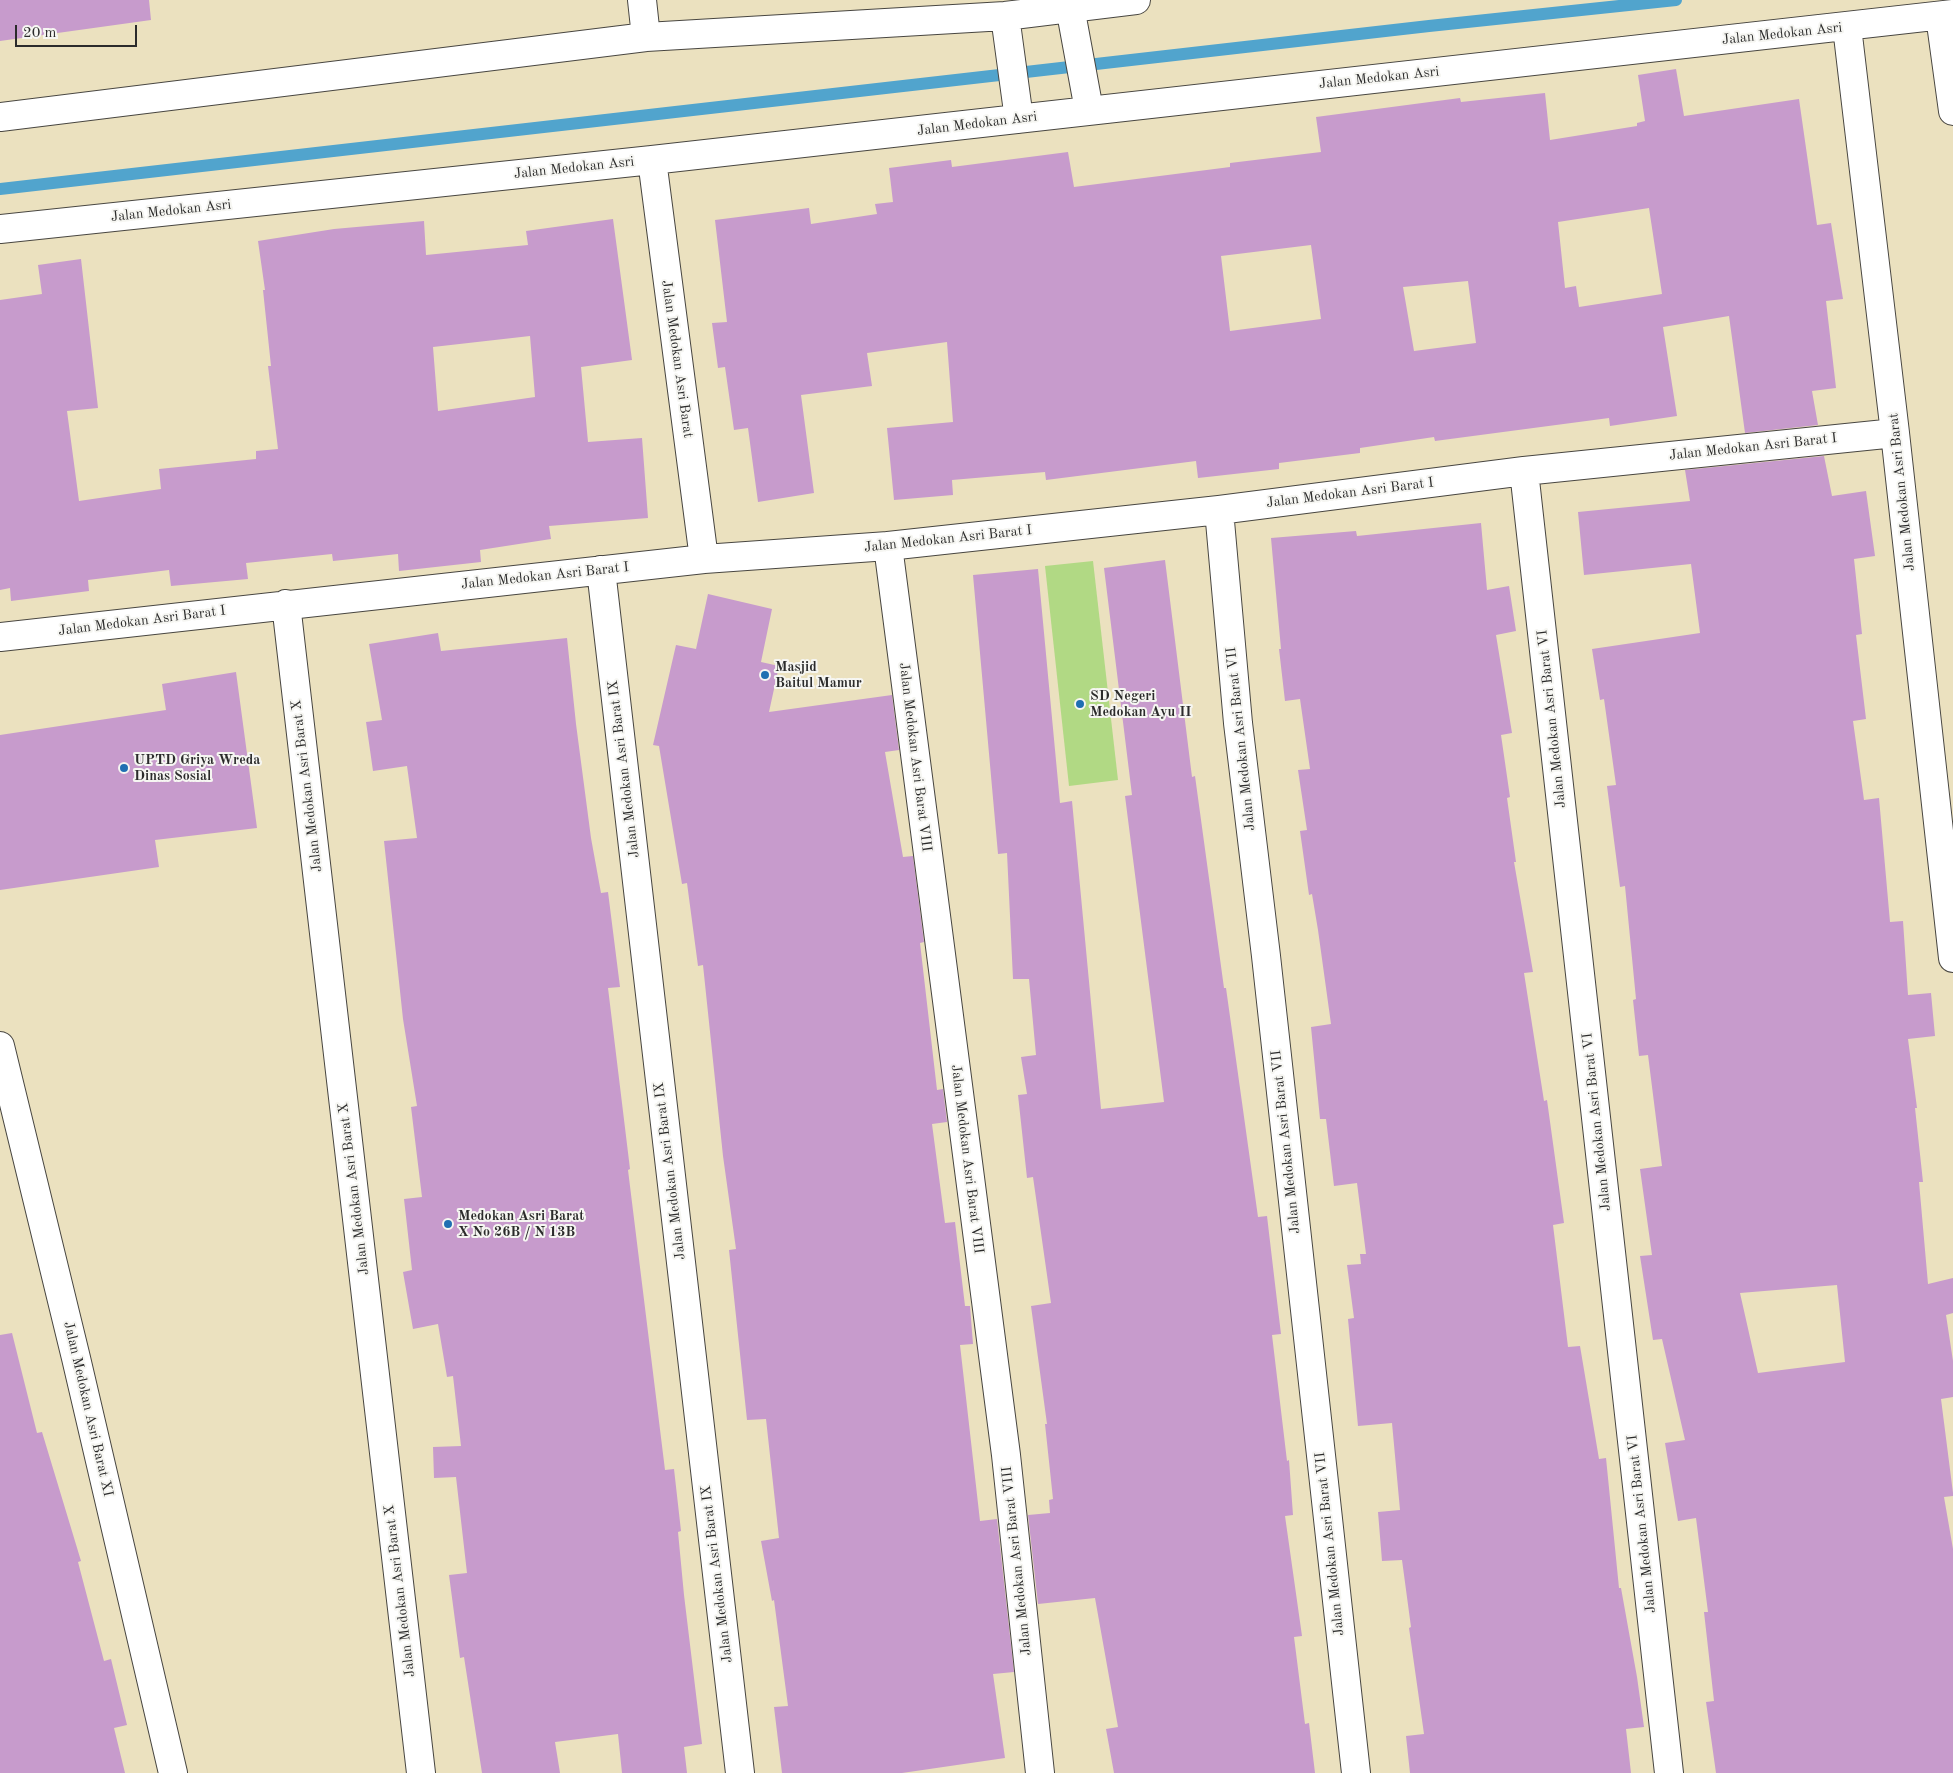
<!DOCTYPE html>
<html>
<head>
<meta charset="utf-8">
<style>
	body { margin:0 }
	#map { position:relative; width:1953px; height:1773px; overflow:hidden; background:#ebe1bf; font-family:"Old Standard TT",serif }
	canvas { display:block }
	.scale { position:absolute; left:15px; top:25px; width:122px; height:22px; box-sizing:border-box; border:2px solid #2b2b2b; border-top:0; padding-left:6px; font-size:15px; line-height:18px; white-space:nowrap; color:#2b2b2b; -webkit-text-stroke:4px #f6f6f2; paint-order:stroke }
</style>
</head>
<body>
<div id="map">
<canvas width="1953" height="1773"></canvas>
<div class="scale">20 m</div>
</div>
<script>
const g = document.querySelector('canvas').getContext('2d');
g.lineJoin = 'round';
function fillPath(path, color) { g.fillStyle = color; g.fill(path, 'evenodd'); }
function strokePath(path, color, width, dash) { g.strokeStyle = color; g.lineWidth = width; g.lineCap = dash ? 'butt' : 'round'; g.setLineDash(dash || []); g.stroke(path); }
function drawText(font, color, halo, rows, align = 'center') {
  g.font = font + ' "Old Standard TT",serif'; g.lineWidth = 4; g.setLineDash([]); g.textBaseline = 'middle'; g.strokeStyle = halo; g.fillStyle = color; for (const [text, x, y, turn = 0] of rows) {
    g.save(); g.translate(x, y); g.rotate((+turn || 0) * Math.PI / 180); g.textAlign = isNaN(turn) ? turn : align; if (halo) g.strokeText(text, 0, 0); g.fillText(text, 0, 0); g.restore();
  }
}
fillPath(new Path2D(`
	M1093 561 1118 780 1069 786 1045 566Z`), '#b1d984');
strokePath(new Path2D(`
	M0 189 1429 26 1676 0`), '#51a4cd', 12);
fillPath(new Path2D(`
	M0 0H149L151 20 0 41Z
	M1676 69 1684 116 1799 99 1817 225 1831 223 1843 299 1826 301 1836 388 1812 391 1818 425 1745 433 1729 316 1663 327 1677 416 1610 426 1609 418 1435 441 1434 437 1360 448V453L1279 463V469L1198 478 1196 461 1046 480 1045 472 952 480 953 495 894 500 887 428 953 422 947 342 867 353 872 386 801 395 814 493 758 502 748 428 734 430 725 367 718 368 712 323 727 322 715 220 809 208 811 224 877 214 875 204 893 202 889 168 951 160 952 167 1068 152 1074 187 1230 167V163L1321 152 1316 117 1460 98 1461 102 1545 93 1550 140 1637 126V123L1645 121 1638 75ZM1649 208 1662 294 1579 307 1576 286 1565 288 1558 222ZM1311 245 1321 319 1230 331 1221 256ZM1468 281 1476 343 1414 351 1403 287Z
	M613 219 632 360 581 367 588 442 642 438 648 518 549 526 551 539 480 550 481 562 399 571 398 554 333 561 332 554 246 563 248 579 171 586 169 570 88 580 89 591 11 601 10 588 0 590V300L42 294 38 265 81 259 98 408 67 411 79 501 161 489 159 469 256 459V451L278 449 268 366H271L263 290H265L258 241 334 229 424 221 426 255 528 245 526 231ZM530 336 535 397 438 411 433 347Z
	M1824 456 1832 496 1866 491 1875 556 1854 559 1862 634 1856 635 1866 719 1853 721 1864 800 1879 798 1890 922 1903 921 1908 995 1931 993 1935 1036 1908 1039 1917 1108H1915L1923 1182H1919L1928 1284 1953 1278V1313L1946 1315 1953 1361V1397L1941 1399 1953 1493V1496L1944 1497 1953 1549V1773H1716L1706 1702 1714 1701 1704 1612H1708L1696 1518 1678 1521 1665 1443 1685 1440 1662 1339 1653 1340 1640 1256 1652 1255 1640 1169 1662 1166 1648 1055 1639 1056 1633 1000 1636 999 1625 886 1620 887 1607 786 1616 785 1604 699 1600 700 1592 649 1700 633 1691 564 1584 575 1578 512 1690 501 1685 470ZM1837 1285 1845 1362 1758 1373 1740 1293Z
	M1481 523 1487 590 1509 586 1516 631 1496 635 1512 733 1501 735 1510 797 1507 798 1516 862H1514L1533 972 1524 973 1544 1101 1547 1100 1564 1223 1553 1225 1568 1347 1580 1346 1599 1459 1606 1458 1619 1588H1621L1637 1677 1644 1727 1626 1729 1631 1773H1410L1406 1736 1424 1734 1409 1628 1411 1627 1402 1560 1382 1561 1378 1512 1400 1510 1392 1423 1358 1426 1348 1319 1354 1318 1347 1265 1361 1264 1360 1254H1366L1357 1183 1334 1186 1326 1119H1320L1311 1027 1331 1024 1318 930 1312 894 1309 895 1300 831 1307 830 1298 770 1310 769 1300 699 1285 701 1279 649H1281L1271 538 1356 531 1357 536Z
	M1165 560 1192 777 1195 776 1224 988H1226L1258 1217 1267 1216 1275 1284 1281 1334 1272 1335 1287 1461 1289 1460 1293 1515 1285 1516 1302 1636 1294 1637 1305 1724 1309 1723 1315 1773H1114L1106 1729 1118 1727 1095 1598 1038 1604 1028 1515 1050 1513 1049 1500 1053 1499 1045 1424H1047L1031 1306 1051 1303 1033 1177 1027 1178 1018 1095 1027 1094 1021 1057 1036 1055 1029 979H1013L1007 853 998 854 973 575 1038 569 1060 803 1072 801 1101 1109 1164 1102 1125 796 1132 795 1104 568Z
	M708 594 772 609 761 662 779 666 769 712 892 695 899 750 885 752 903 857 913 856 924 942 920 943 937 1090 943 1089 947 1122 932 1124 945 1223 955 1222 965 1306H970L973 1344 960 1345 980 1521 997 1519 1014 1672 993 1674 1005 1758 902 1773H782L774 1707 788 1706 774 1600 772 1601 761 1541 779 1538 766 1419 747 1420 729 1250 736 1249 723 1156 703 965 698 966 687 883 682 884 659 746 653 745 676 645 696 649Z
	M438 633 441 651 567 638 576 724 591 838 601 893 608 892 620 987 608 988 630 1169 628 1170 665 1470 674 1469 681 1531 678 1532 684 1595 702 1744 684 1747 687 1773H622L618 1734 555 1742 560 1773H482L464 1657 460 1658 449 1575 467 1573 456 1477 434 1478 433 1447 461 1446 453 1376 447 1377 438 1324 413 1329 403 1272 412 1270 404 1199 422 1197 411 1107 417 1106 403 1019 384 841 417 838 407 766 373 771 366 722 382 720 369 644Z
	M236 672 257 828 155 840 159 867 0 890V735L166 710 162 684Z
	M12 1333 37 1433 42 1432 81 1561 78 1562 104 1661 111 1659 127 1725 114 1728 125 1773H0V1335Z`), '#c79bcc');
const minor = new Path2D(`
	M642 0 646 37
	M1070 7 1089 110
	M1005 16 1019 119
	M1940 16 1953 111
	M1847 27 1895 433 1953 958
	M0 117 646 37 1005 16 1136 0
	M652 160 704 559
	M0 229 652 160 1953 14
	M1524 471 1669 1773
	M1219 510 1238 723 1266 956 1356 1773
	M888 546 1006 1455 1040 1773
	M601 570 740 1773
	M286 604 421 1773
	M0 637 704 559 888 546 1219 510 1524 471 1895 433
	M0 1046 76 1358 173 1773`);
strokePath(minor, '#484641', 30);
strokePath(minor, '#fff', 28);
for (const [x, y, r, color] of [
	[765,675,5,"#1f6fb2"],
	[1080,704,5,"#1f6fb2"],
	[124,768,5,"#1f6fb2"],
	[448,1224,5,"#1f6fb2"]
]) { const dot = new Path2D(); dot.arc(x, y, r, 0, 2 * Math.PI); g.fillStyle = color; g.fill(dot); strokePath(dot, '#f6f6f2', 2); }
drawText('14px', '#2b2b2b', '#f6f6f2', [
	["Jalan Medokan Asri",1782,34,-6],
	["Jalan Medokan Asri",1379,78,-6],
	["Jalan Medokan Asri",977,124,-7],
	["Jalan Medokan Asri",574,168,-6],
	["Jalan Medokan Asri",171,211,-6],
	["Jalan Medokan Asri Barat",677,359,82],
	["Jalan Medokan Asri Barat I",1753,447,-6],
	["Jalan Medokan Asri Barat",1902,492,-96],
	["Jalan Medokan Asri Barat I",1350,493,-7],
	["Jalan Medokan Asri Barat I",948,539,-6],
	["Jalan Medokan Asri Barat I",545,576,-6],
	["Jalan Medokan Asri Barat I",142,621,-7],
	["Jalan Medokan Asri Barat VI",1552,719,-96],
	["Jalan Medokan Asri Barat VII",1241,739,-96],
	["Jalan Medokan Asri Barat VIII",915,757,83],
	["Jalan Medokan Asri Barat IX",624,769,-97],
	["Jalan Medokan Asri Barat X",307,786,-97],
	["Jalan Medokan Asri Barat VI",1597,1122,-96],
	["Jalan Medokan Asri Barat VII",1286,1142,-96],
	["Jalan Medokan Asri Barat VIII",967,1159,83],
	["Jalan Medokan Asri Barat IX",670,1171,-97],
	["Jalan Medokan Asri Barat X",354,1189,-97],
	["Jalan Medokan Asri Barat XI",88,1409,77],
	["Jalan Medokan Asri Barat VI",1642,1524,-96],
	["Jalan Medokan Asri Barat VII",1330,1544,-96],
	["Jalan Medokan Asri Barat VIII",1017,1561,-96],
	["Jalan Medokan Asri Barat IX",717,1574,-97],
	["Jalan Medokan Asri Barat X",400,1591,-97]
]);
drawText('bold 14px', '#2b2b2b', '#f6f6f2', [
	["Masjid",775,667],
	["Baitul Mamur",775,683],
	["SD Negeri",1090,696],
	["Medokan Ayu II",1090,712],
	["UPTD Griya Wreda",134,760],
	["Dinas Sosial",134,776],
	["Medokan Asri Barat",458,1216],
	["X No 26B / N 13B",458,1232]
], 'left');
</script>
</body>
</html>
